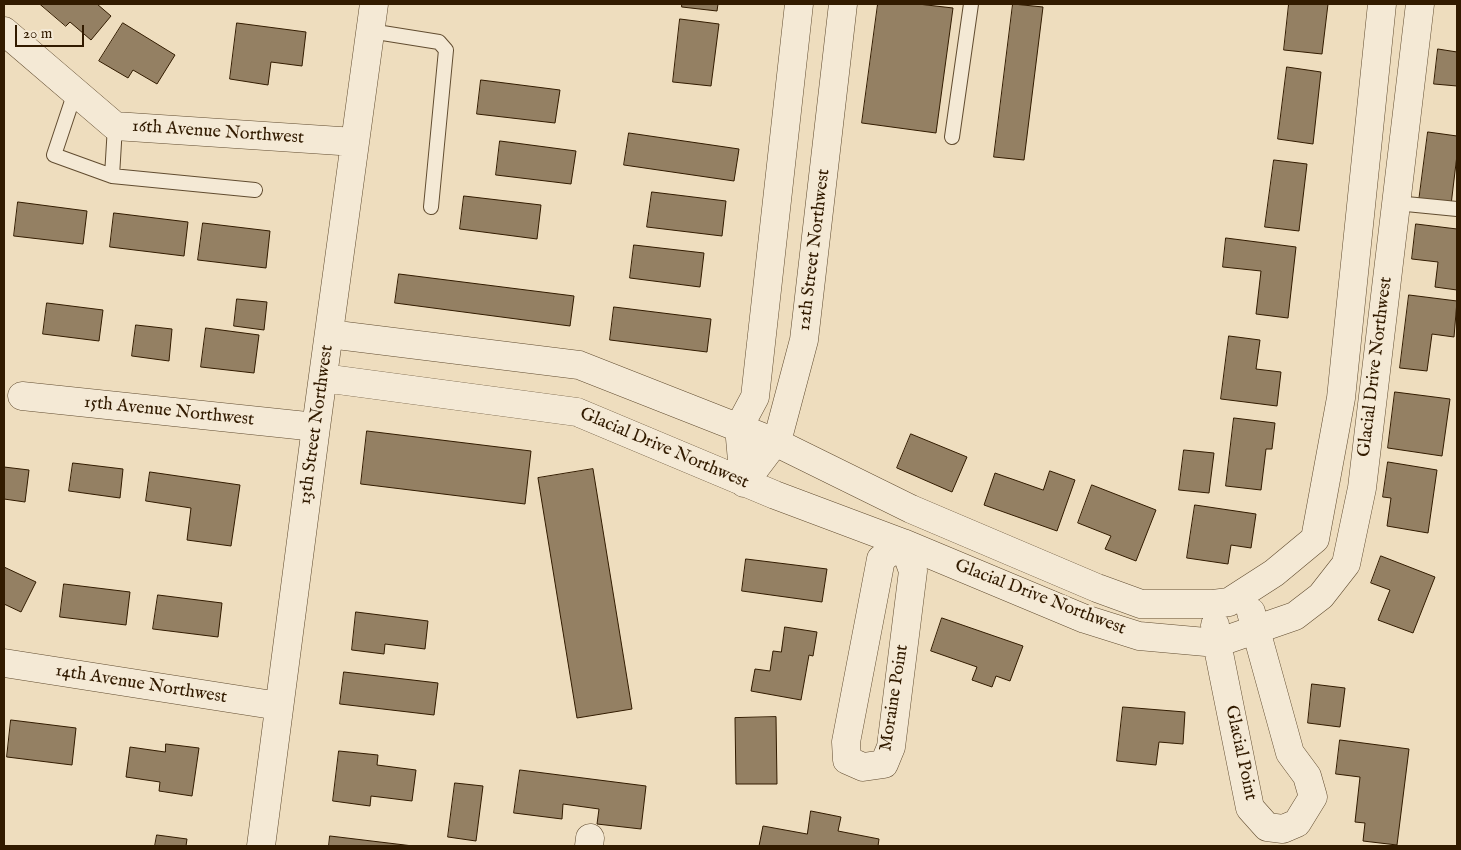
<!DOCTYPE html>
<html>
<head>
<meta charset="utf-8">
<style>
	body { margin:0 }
	#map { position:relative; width:1461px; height:850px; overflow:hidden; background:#eeddbe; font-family:"IM FELL English",serif }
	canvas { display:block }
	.frame { position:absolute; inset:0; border:5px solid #321b00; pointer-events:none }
	.scale { position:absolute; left:15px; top:25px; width:69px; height:22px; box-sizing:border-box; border:2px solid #321b00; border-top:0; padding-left:6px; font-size:15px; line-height:18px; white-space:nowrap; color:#321b00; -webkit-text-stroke:4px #f4e9d5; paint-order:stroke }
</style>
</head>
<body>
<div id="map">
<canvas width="1461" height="850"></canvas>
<div class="frame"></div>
<div class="scale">20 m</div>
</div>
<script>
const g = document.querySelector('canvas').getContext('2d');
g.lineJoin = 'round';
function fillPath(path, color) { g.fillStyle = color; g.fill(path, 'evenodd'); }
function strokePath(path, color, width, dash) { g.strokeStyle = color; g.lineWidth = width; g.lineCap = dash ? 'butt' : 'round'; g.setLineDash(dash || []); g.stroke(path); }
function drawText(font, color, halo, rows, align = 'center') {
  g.font = font + ' "IM FELL English",serif'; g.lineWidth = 5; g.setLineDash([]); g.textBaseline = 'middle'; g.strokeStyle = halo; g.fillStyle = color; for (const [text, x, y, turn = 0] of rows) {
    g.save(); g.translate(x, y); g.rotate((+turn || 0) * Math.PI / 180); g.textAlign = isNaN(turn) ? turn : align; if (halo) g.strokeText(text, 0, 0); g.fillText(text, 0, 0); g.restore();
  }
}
const building = new Path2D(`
	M40 4H97L111 16 91 40 70 22 66 26Z
	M682 4H718L717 11 682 7Z
	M878 4H918L953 8 936 133 862 123Z
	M1013 4 1043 7 1024 160 994 157Z
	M1289 4H1328L1322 54 1284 50Z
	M680 19 719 24 711 86 673 82Z
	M123 23 175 55 157 84 133 70 128 78 99 61Z
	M237 23 306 32 302 66 271 62 268 85 230 79Z
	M1438 49 1457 52V86L1434 84Z
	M1287 67 1321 72 1313 144 1278 139Z
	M481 80 560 90 555 123 477 114Z
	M1428 132 1457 136V155L1451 205 1419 201Z
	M629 133 739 149 734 181 624 165Z
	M500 141 576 151 571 184 496 175Z
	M1274 160 1307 164 1299 231 1265 227Z
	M652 192 726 201 722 236 647 227Z
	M464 196 541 205 537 239 460 229Z
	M18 202 87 211 83 244 14 236Z
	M114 213 188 222 184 256 110 247Z
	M203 223 270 231 266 268 198 260Z
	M1416 224 1457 229V290L1435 287 1438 262 1412 259Z
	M1226 238 1296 247 1288 318 1256 314 1261 271 1223 267Z
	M634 245 704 253 700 287 630 278Z
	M399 274 574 296 570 326 395 303Z
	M1409 295 1457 301 1454 337 1432 334 1427 371 1400 368Z
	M237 299 267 302 264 330 234 326Z
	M47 303 103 310 99 341 43 334Z
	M614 307 711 319 707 352 610 340Z
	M136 325 172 329 169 361 132 356Z
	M206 328 259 335 254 373 201 367Z
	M1229 336 1260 340 1256 369 1281 372 1277 406 1221 399Z
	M1395 392 1450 399 1442 456 1388 448Z
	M1234 418 1275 423 1272 449H1266L1261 490 1226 486Z
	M367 431 531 451 525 504 361 484Z
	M911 434 967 457 952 492 897 468Z
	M1184 450 1214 453 1209 493 1179 490Z
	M1388 462 1437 470 1428 533 1387 526 1391 498 1383 497Z
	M73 463 123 469 120 498 69 491Z
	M4 467 29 470 25 502 4 499Z
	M593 469 632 709 577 718 538 478Z
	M1050 471 1075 480 1057 531 984 505 995 473 1043 490Z
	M150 472 240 485 231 546 187 540 191 508 146 501Z
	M1092 485 1156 510 1136 561 1105 549 1111 536 1078 523Z
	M1195 505 1256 514 1251 548 1231 545 1228 564 1187 558Z
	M1381 556 1435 577 1413 633 1378 620 1390 590 1371 583Z
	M746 559 827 569 822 602 742 591Z
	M4 567 36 582 21 612 4 604Z
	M64 584 130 592 126 625 60 617Z
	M158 595 222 603 218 637 153 629Z
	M356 612 428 621 425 649 385 644 384 654 352 650Z
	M942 618 1023 646 1010 681 996 676 992 687 972 680 977 667 931 651Z
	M785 627 817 632 813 656 809 655 801 700 751 691 755 669 770 671 773 651 781 652Z
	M344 672 438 683 434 715 340 704Z
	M1312 684 1345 688 1340 727 1308 723Z
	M1123 707 1185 712 1183 744 1159 742 1156 765 1117 761Z
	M776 717 777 784H736L735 718Z
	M11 720 76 728 72 765 7 757Z
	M1340 740 1409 749 1397 845 1363 841 1365 823 1355 822 1360 777 1336 774Z
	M166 744 199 748 192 796 159 791 160 782 126 777 130 747 165 752Z
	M339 751 378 755 377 765 416 770 412 801 371 796 370 806 333 801Z
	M520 770 646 786 641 829 597 824 599 809 563 804 562 819 514 813Z
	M455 783 483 786 476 841 448 837Z
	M811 811 841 817 838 831 879 839 878 846H759L763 826 807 834Z
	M157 835 187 839 186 846H155Z
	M330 836 413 846H329Z`);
fillPath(building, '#948063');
strokePath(building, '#321b00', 1);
const service = new Path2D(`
	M370 31 439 42 446 50 431 207
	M75 92 54 155 112 176
	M115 126 112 176 255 190
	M952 137 971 4
	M1396 203 1457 209`);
const minor = new Path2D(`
	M4 31 115 126 355 142
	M329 334 579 365 775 442 911 509 1097 588 1141 604H1213L1229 602 1274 573 1315 539 1341 398 1382 4
	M323 378 577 412 775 495 903 543 1085 619 1139 636 1217 643 1295 616 1321 596 1346 564 1362 488 1420 4
	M22 396 316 427
	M744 483 775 442 779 434 804 340 843 4
	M744 483 739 427 755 397 799 4
	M903 543 913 571 891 747 884 764 863 767 847 760 846 742 881 559Z
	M1215 625 1217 643 1250 808 1267 827 1283 829 1297 823 1313 797 1307 776 1290 753 1251 612
	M4 663 279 706
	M261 846 316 427 374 4
	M589 846 590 838`);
strokePath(service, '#614c30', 16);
strokePath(minor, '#614c30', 29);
strokePath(service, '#f4e9d5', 14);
strokePath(minor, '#f4e9d5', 28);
drawText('18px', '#321b00', '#f4e9d5', [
	["16th Avenue Northwest",218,133,4],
	["12th Street Northwest",815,250,-83],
	["Glacial Drive Northwest",1376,367,-83],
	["15th Avenue Northwest",169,412,6],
	["13th Street Northwest",317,425,-82],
	["Glacial Drive Northwest",664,449,23],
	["Glacial Drive Northwest",1040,598,21],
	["14th Avenue Northwest",141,685,9],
	["Moraine Point",895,698,-81],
	["Glacial Point",1240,753,78]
]);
</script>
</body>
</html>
